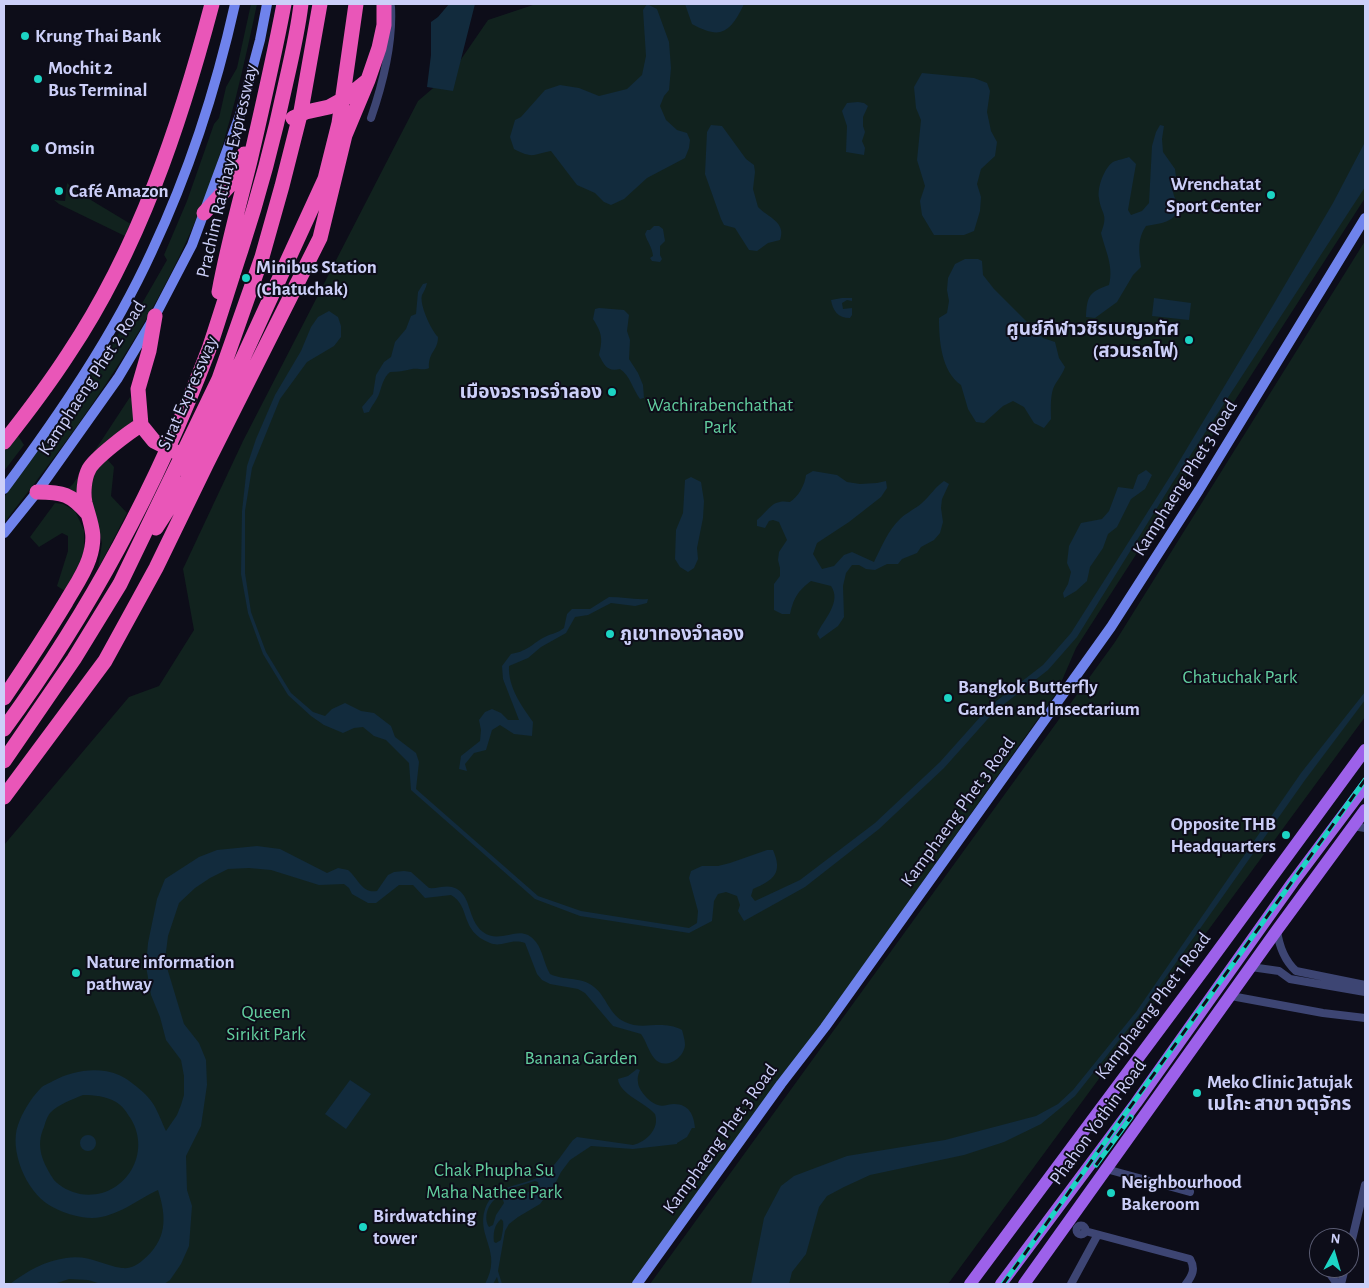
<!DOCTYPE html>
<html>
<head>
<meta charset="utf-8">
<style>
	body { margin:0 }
	#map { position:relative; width:1369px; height:1288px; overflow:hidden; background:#0d0d19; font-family:"Alegreya Sans",sans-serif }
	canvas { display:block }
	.frame { position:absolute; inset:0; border:5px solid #cccff8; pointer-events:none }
	.north { position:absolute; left:1309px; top:1228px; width:50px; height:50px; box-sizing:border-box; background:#0d0d19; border:1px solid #595b72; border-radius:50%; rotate:6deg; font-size:14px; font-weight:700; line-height:20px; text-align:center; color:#cccff8 }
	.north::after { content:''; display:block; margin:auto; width:18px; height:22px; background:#1cd4c4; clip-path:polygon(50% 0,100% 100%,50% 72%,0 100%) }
</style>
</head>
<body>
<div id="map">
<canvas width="1369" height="1288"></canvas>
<div class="frame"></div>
<div class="north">N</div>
</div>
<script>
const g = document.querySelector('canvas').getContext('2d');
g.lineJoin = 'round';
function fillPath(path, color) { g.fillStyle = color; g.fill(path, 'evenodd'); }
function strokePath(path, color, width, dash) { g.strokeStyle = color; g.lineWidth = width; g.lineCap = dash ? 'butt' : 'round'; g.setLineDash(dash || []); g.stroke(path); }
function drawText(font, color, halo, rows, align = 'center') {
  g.font = font + ' "Alegreya Sans","Noto Sans Thai",sans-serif'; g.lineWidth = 4; g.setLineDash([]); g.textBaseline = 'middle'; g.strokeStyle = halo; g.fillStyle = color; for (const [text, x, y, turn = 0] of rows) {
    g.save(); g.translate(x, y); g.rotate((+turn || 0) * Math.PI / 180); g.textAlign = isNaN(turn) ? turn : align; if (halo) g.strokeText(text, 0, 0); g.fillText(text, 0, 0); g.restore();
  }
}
fillPath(new Path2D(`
	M251 4H257C244 66 230 128 209 187 163 311 85 420 4 523V497L133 313 136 314 167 260 164 255 187 201 214 124 219 118 226 87 237 68Z
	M536 4H1365V198L1076 648 1057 692 780 1083 633 1284H4V845L129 697 159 686 194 630 183 569 243 441 418 101 453 71 488 20Z
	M67 183 76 191 134 226 127 237 59 204 54 200 65 201Z
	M1365 241V717L948 1284H650L1115 642Z
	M130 397 134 402V422L109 443 80 498 69 488 73 484Z
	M17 434 24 445 4 471V449Z
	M106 458 114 467 111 496 127 513 98 569 102 543 92 506 91 491 93 475Z
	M55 503 63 504 75 511 84 530V554L65 591 57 586 68 551V536L62 533 39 547 30 537Z`), '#11221e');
fillPath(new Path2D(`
	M449 4H475L453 91 427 87 431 55V22L438 17Z
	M647 4 657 9 669 42 671 68 669 90 664 96 660 106 666 120 677 130 687 133 690 140 689 148 685 158 647 178 624 199 611 205 604 202 595 193 577 185 551 151C544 152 540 154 534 155 528 156 519 152 514 149L510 137 515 120 521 117 545 90 560 85 579 88 599 96 627 89 642 75 646 56 643 10Z
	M685 4H744C730 33 721 40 692 24Z
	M922 73 974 78 987 83 990 91 987 112 991 131 997 142 995 156 981 169 977 184 981 197 980 211 974 231 964 235H934L922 215 920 201 925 186 917 160 921 120 916 108 914 87Z
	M858 102 864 103 868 106 863 117V126L865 132 862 141 865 148 864 155 846 152 847 126 842 111 847 103Z
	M711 125 722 126 746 159 754 165 755 172 753 189 758 207C767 217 787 222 780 240L768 243 757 251 749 250 735 228 724 225 721 219 705 174 707 132Z
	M1160 125 1164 126 1162 139 1163 152 1175 169 1176 177 1172 188 1174 196 1180 208C1173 223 1162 223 1146 226 1137 239 1139 251 1141 267L1133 275 1117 302 1095 318 1086 317C1087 296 1089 292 1109 285 1114 266 1105 250 1101 233 1109 213 1101 215 1099 198 1097 188 1104 168 1113 162 1117 160 1124 159 1129 157L1136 164 1128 210 1131 215 1142 211 1149 203 1152 146 1156 132Z
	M1365 142V187L1173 482 1077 637 1048 670 994 712 944 768 879 829 805 887 744 921 738 911 740 905 737 896 726 892 718 894 714 901 712 921 689 933 580 916 535 899 411 790 409 763 386 740 374 736 363 727 354 728 343 733 324 725 311 716 288 695 263 654 248 613 241 574 242 511 247 466 256 439 275 395 301 351 311 327 318 317 329 311 338 317 341 326V337L334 346 307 362 280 399 252 468 245 511V573L251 612 266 652 291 693 313 712 325 716 332 709 345 703 361 711 374 713 391 726 395 737 416 753 419 762 416 789 538 896 581 911 689 928 697 923 698 911 689 878 691 871 702 866H718L730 863 767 850H773C783 873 774 880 753 889L751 896 755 901 800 880 875 823 940 762 990 706 1043 665 1071 633 1171 475 1272 307 1333 203Z
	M654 226H659L663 229 665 241 660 246V255L662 259 660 262 652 261 650 258 653 256C652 246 647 242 645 234L647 230H650Z
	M965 259H978L982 261 983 275 994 289 1043 338 1055 342 1059 358 1065 367C1062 376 1056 381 1053 389 1050 399 1051 410 1051 419L1044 428 1034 423 1024 407 1013 401 1003 406 984 423 976 422 968 409 961 385C941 371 939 340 939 318L947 313 949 301 947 290 948 278 955 264Z
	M427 283C426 288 424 291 422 295 419 304 431 330 438 337 438 351 428 352 429 368 423 371 419 368 412 369 404 371 398 372 390 372 383 378 382 386 379 394 377 400 372 405 369 412L364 413 362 407 373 394 376 375 384 362 391 357 395 342 406 329 411 316 416 314 418 292 423 284Z
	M842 298H852V301L847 300 842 303 843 309 852 308V315L850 318C838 318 833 311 831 300Z
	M1154 298 1191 303 1189 320 1152 316Z
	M599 308 624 310 629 315 627 331 630 340 629 359 638 373 643 385 644 398 640 399C633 390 630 375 620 369 607 372 604 365 599 355 603 339 602 333 593 319L595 309Z
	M1146 470 1152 475 1145 489 1131 499 1117 527 1108 534 1103 548 1090 567 1087 581 1076 591 1064 598 1063 593 1068 584 1071 572 1067 563 1069 546 1081 523 1102 519 1109 511 1118 487 1133 489 1138 475Z
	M813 471 837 475 847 482 860 484 877 483 886 481 887 488 881 497 849 522 817 543 813 554 822 569 834 566 844 555 852 552 874 562C881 548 888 530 900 519 906 513 915 509 922 503 930 496 935 487 944 481L949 484 942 499 941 508 943 522 940 533 934 540 921 547 917 553 902 559 898 564H887L875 570 866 569 859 565H852L846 573 843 586 844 617 838 626 820 639 817 634C824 619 842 602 831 586L811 581C798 591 794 597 790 614H782L774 610V584L780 576V568L778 560 779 552 787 540 779 522 773 520 769 521 765 528 757 526V520C770 509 772 499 790 502 798 497 805 485 806 475Z
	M691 477 701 482 704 501 703 518 697 548 698 559 694 568 688 572 680 567 675 559 676 530 683 513 685 480Z
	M609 597C623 597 634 600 648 599L647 603 635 606 611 603 588 615 575 617 566 633 541 647 528 658 509 666C508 687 521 705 533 722L532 736 514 734 500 725 492 730 486 750 474 753 465 764 467 771 459 769 461 756 480 741 481 730 479 720 485 712 492 709 501 713 508 720H519L503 679 502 666 511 654C530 651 534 641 549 635 555 633 559 632 564 628L567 614 572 609H590Z
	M1365 692V700L1305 780 1139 1015 1075 1096 1041 1124 1004 1142 964 1155 870 1175 844 1187 827 1196 819 1207 806 1254 792 1272 789 1284H751L764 1218 781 1186 794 1176 847 1156 945 1140 1036 1116 1058 1104 1073 1090 1136 1012 1301 773Z
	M257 846 280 849 327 873 338 868 348 870C358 878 362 894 377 891L388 875 394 872 404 871 411 872 429 888C436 889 445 885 452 887 473 893 466 919 483 932 502 946 520 921 536 942 543 951 544 964 550 974 564 981 581 976 594 987 607 997 609 1015 625 1022 643 1031 661 1019 682 1030 683 1034 685 1040 685 1045 684 1059 664 1071 654 1058 649 1052 646 1041 641 1034L613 1026 585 993 578 989 550 984 542 980 537 974 525 943C510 938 502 948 490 943 459 931 471 906 451 895L425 898 413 885H399L376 903H368L352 894 349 888 344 884 319 885 271 870 249 868 228 869 210 878 195 888 179 903 168 936 166 952 168 971 184 1024 199 1043 206 1060 207 1085 201 1126 186 1156 187 1190 192 1206 189 1246 181 1264 170 1280 164 1284H101L88 1280 69 1279 54 1284H10C27 1271 45 1261 66 1258 88 1254 102 1265 122 1268 131 1269 137 1265 143 1260 167 1240 167 1218 158 1190 136 1200 118 1217 92 1218 79 1218 60 1212 49 1205 26 1191 9 1150 18 1125 22 1113 31 1098 40 1089 43 1085 48 1084 53 1081 72 1071 97 1066 119 1075 128 1079 139 1088 146 1095 157 1106 160 1119 166 1131L177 1115 181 1105 184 1095V1076L181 1060 166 1040 160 1017 151 995 146 966 148 943 157 899 165 879 199 857 217 850ZM83 1095C94 1095 106 1096 116 1102 123 1106 127 1113 131 1119 153 1156 122 1201 80 1194 71 1192 60 1187 54 1180 43 1163 35 1147 44 1127 45 1123 47 1117 50 1113 59 1104 71 1100 83 1095Z
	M637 1069 640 1070C639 1073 637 1077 638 1082 638 1090 650 1103 658 1105 663 1107 669 1104 674 1104 689 1104 694 1115 695 1128H692L687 1137 677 1143V1144L633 1149 591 1146 570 1160 561 1172 555 1184 540 1204 518 1217 509 1224 505 1231 498 1271 502 1284H499L497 1277 493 1284H485C503 1251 476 1237 485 1209 494 1183 523 1187 543 1175 555 1167 564 1151 573 1140L577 1137 633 1145C646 1142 660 1129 655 1114 646 1103 619 1094 618 1079L628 1076ZM535 1181 538 1182 539 1187C529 1193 518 1196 508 1192L509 1189ZM497 1198 503 1200 504 1203 496 1215 493 1225 489 1227C483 1218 488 1203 497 1198ZM501 1219 503 1221C504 1227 502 1235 501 1240L496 1243 494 1242C493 1234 494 1225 501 1219Z
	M350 1080 371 1094 346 1129 325 1114Z
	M80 1143a8 8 0 1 1 16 0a8 8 0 1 1-16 0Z`), '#122b3d');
strokePath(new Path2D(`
	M371 118C383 83 393 44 391 7
	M1353 826 1365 828
	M1277 930C1279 946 1284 960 1296 971L1365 985
	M1251 967 1279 971 1290 979 1365 992
	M1231 996 1323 1013 1365 1018
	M1106 1169 1190 1192
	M1076.5 1230a4.5 4.5 0 1 1 9 0a4.5 4.5 0 1 1-9 0Z
	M1085 1231 1190 1259C1196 1269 1192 1276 1186 1284
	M1349 1252 1365 1185
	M1319 1256V1257
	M1326 1268 1337 1284
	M1071 1284 1097 1236
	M1341 1284 1345 1268`), '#3d4573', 8);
strokePath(new Path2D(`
	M4 489C59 415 113 336 152 251 189 172 216 89 235 4
	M4 533 37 492 118 378 155 316 192 245 240 115 260 40 267 4
	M637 1284 781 1084 825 1027 1111 627 1199 490 1365 218`), '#6f83ec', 10);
strokePath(new Path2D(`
	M970 1284 1206 967 1365 750
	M1001 1284 1136 1103 1293 882 1365 786
	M1024 1284 1277 930 1365 810`), '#9d61ea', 12);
strokePath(new Path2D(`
	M293 118 306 112 329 107 347 97 368 80 379 48 384 25V4
	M204 213 230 185 244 154
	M219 292C227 248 239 205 250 161 262 109 274 57 284 4
	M155 316 149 351 138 389 141 425 154 441 176 452
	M4 442C27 413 49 384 69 353 139 248 180 125 212 4
	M37 492C63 492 71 494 88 514
	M156 528 187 480 325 179 339 123 356 4
	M4 698C25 667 46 635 66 602 74 588 84 574 89 559 97 535 91 525 85 503 83 494 84 478 89 469 95 458 129 432 141 425
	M4 729C89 613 158 484 209 349 220 316 230 283 241 250 259 195 274 139 286 82 292 56 298 30 301 4
	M4 761 74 659 120 584 219 379 262 257 282 186 301 111 320 4
	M4 797 105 661 156 568 207 463 320 238 345 135 368 80`), '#e956b8', 15);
const rail = new Path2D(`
	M1096 1165 1131 1117
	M1003 1284 1365 780`);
strokePath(rail, '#1cd4c4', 5);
strokePath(rail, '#0d0d19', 3, [9]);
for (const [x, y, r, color] of [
	[25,36,5,"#1cd4c4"],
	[38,79,5,"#1cd4c4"],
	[35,148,5,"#1cd4c4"],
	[59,191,5,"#1cd4c4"],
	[1271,195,5,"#1cd4c4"],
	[246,278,5,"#1cd4c4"],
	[1189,340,5,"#1cd4c4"],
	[612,392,5,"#1cd4c4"],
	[610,634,5,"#1cd4c4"],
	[948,698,5,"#1cd4c4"],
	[1286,835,5,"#1cd4c4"],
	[76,973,5,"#1cd4c4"],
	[1197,1093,5,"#1cd4c4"],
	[1111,1193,5,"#1cd4c4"],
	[363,1227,5,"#1cd4c4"]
]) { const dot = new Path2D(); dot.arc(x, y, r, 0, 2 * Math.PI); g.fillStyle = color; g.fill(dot); strokePath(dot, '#0d0d19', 2); }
drawText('bold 19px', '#cccff8', '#0d0d19', [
	["Krung Thai Bank",35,36],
	["Mochit 2",48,68],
	["Bus Terminal",48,90],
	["Omsin",45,148],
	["Wrenchatat",1261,184,"right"],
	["Sport Center",1261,206,"right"],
	["Café Amazon",69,191],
	["Minibus Station",256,267],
	["(Chatuchak)",256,289],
	["ศูนย์กีฬาวชิรเบญจทัศ",1179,329,"right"],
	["(สวนรถไฟ)",1179,351,"right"],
	["เมืองจราจรจำลอง",602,392,"right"],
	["ภูเขาทองจำลอง",620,634],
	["Bangkok Butterfly",958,687],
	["Garden and Insectarium",958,709],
	["Opposite THB",1276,824,"right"],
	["Headquarters",1276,846,"right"],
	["Nature information",86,962],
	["pathway",86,984],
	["Meko Clinic Jatujak",1207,1082],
	["เมโกะ สาขา จตุจักร",1207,1104],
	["Neighbourhood",1121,1182],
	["Bakeroom",1121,1204],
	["Birdwatching",373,1216],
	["tower",373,1238]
], 'left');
drawText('19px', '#cccff8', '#0d0d19', [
	["Prachim Ratthaya Expressway",227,171,-77],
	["Kamphaeng Phet 2 Road",92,378,-57],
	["Sirat Expressway",188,393,-66],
	["Kamphaeng Phet 3 Road",1185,478,-58],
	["Kamphaeng Phet 3 Road",958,812,-54],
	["Kamphaeng Phet 1 Road",1153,1006,-53],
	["Phahon Yothin Road",1098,1122,-54],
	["Kamphaeng Phet 3 Road",720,1139,-54]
]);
drawText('19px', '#62ce9f', '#0d0d19', [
	["Wachirabenchathat",720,405],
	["Park",720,427],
	["Chatuchak Park",1240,677],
	["Queen",266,1012],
	["Sirikit Park",266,1034],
	["Banana Garden",581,1058],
	["Chak Phupha Su",494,1170],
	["Maha Nathee Park",494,1192]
]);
</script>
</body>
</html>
